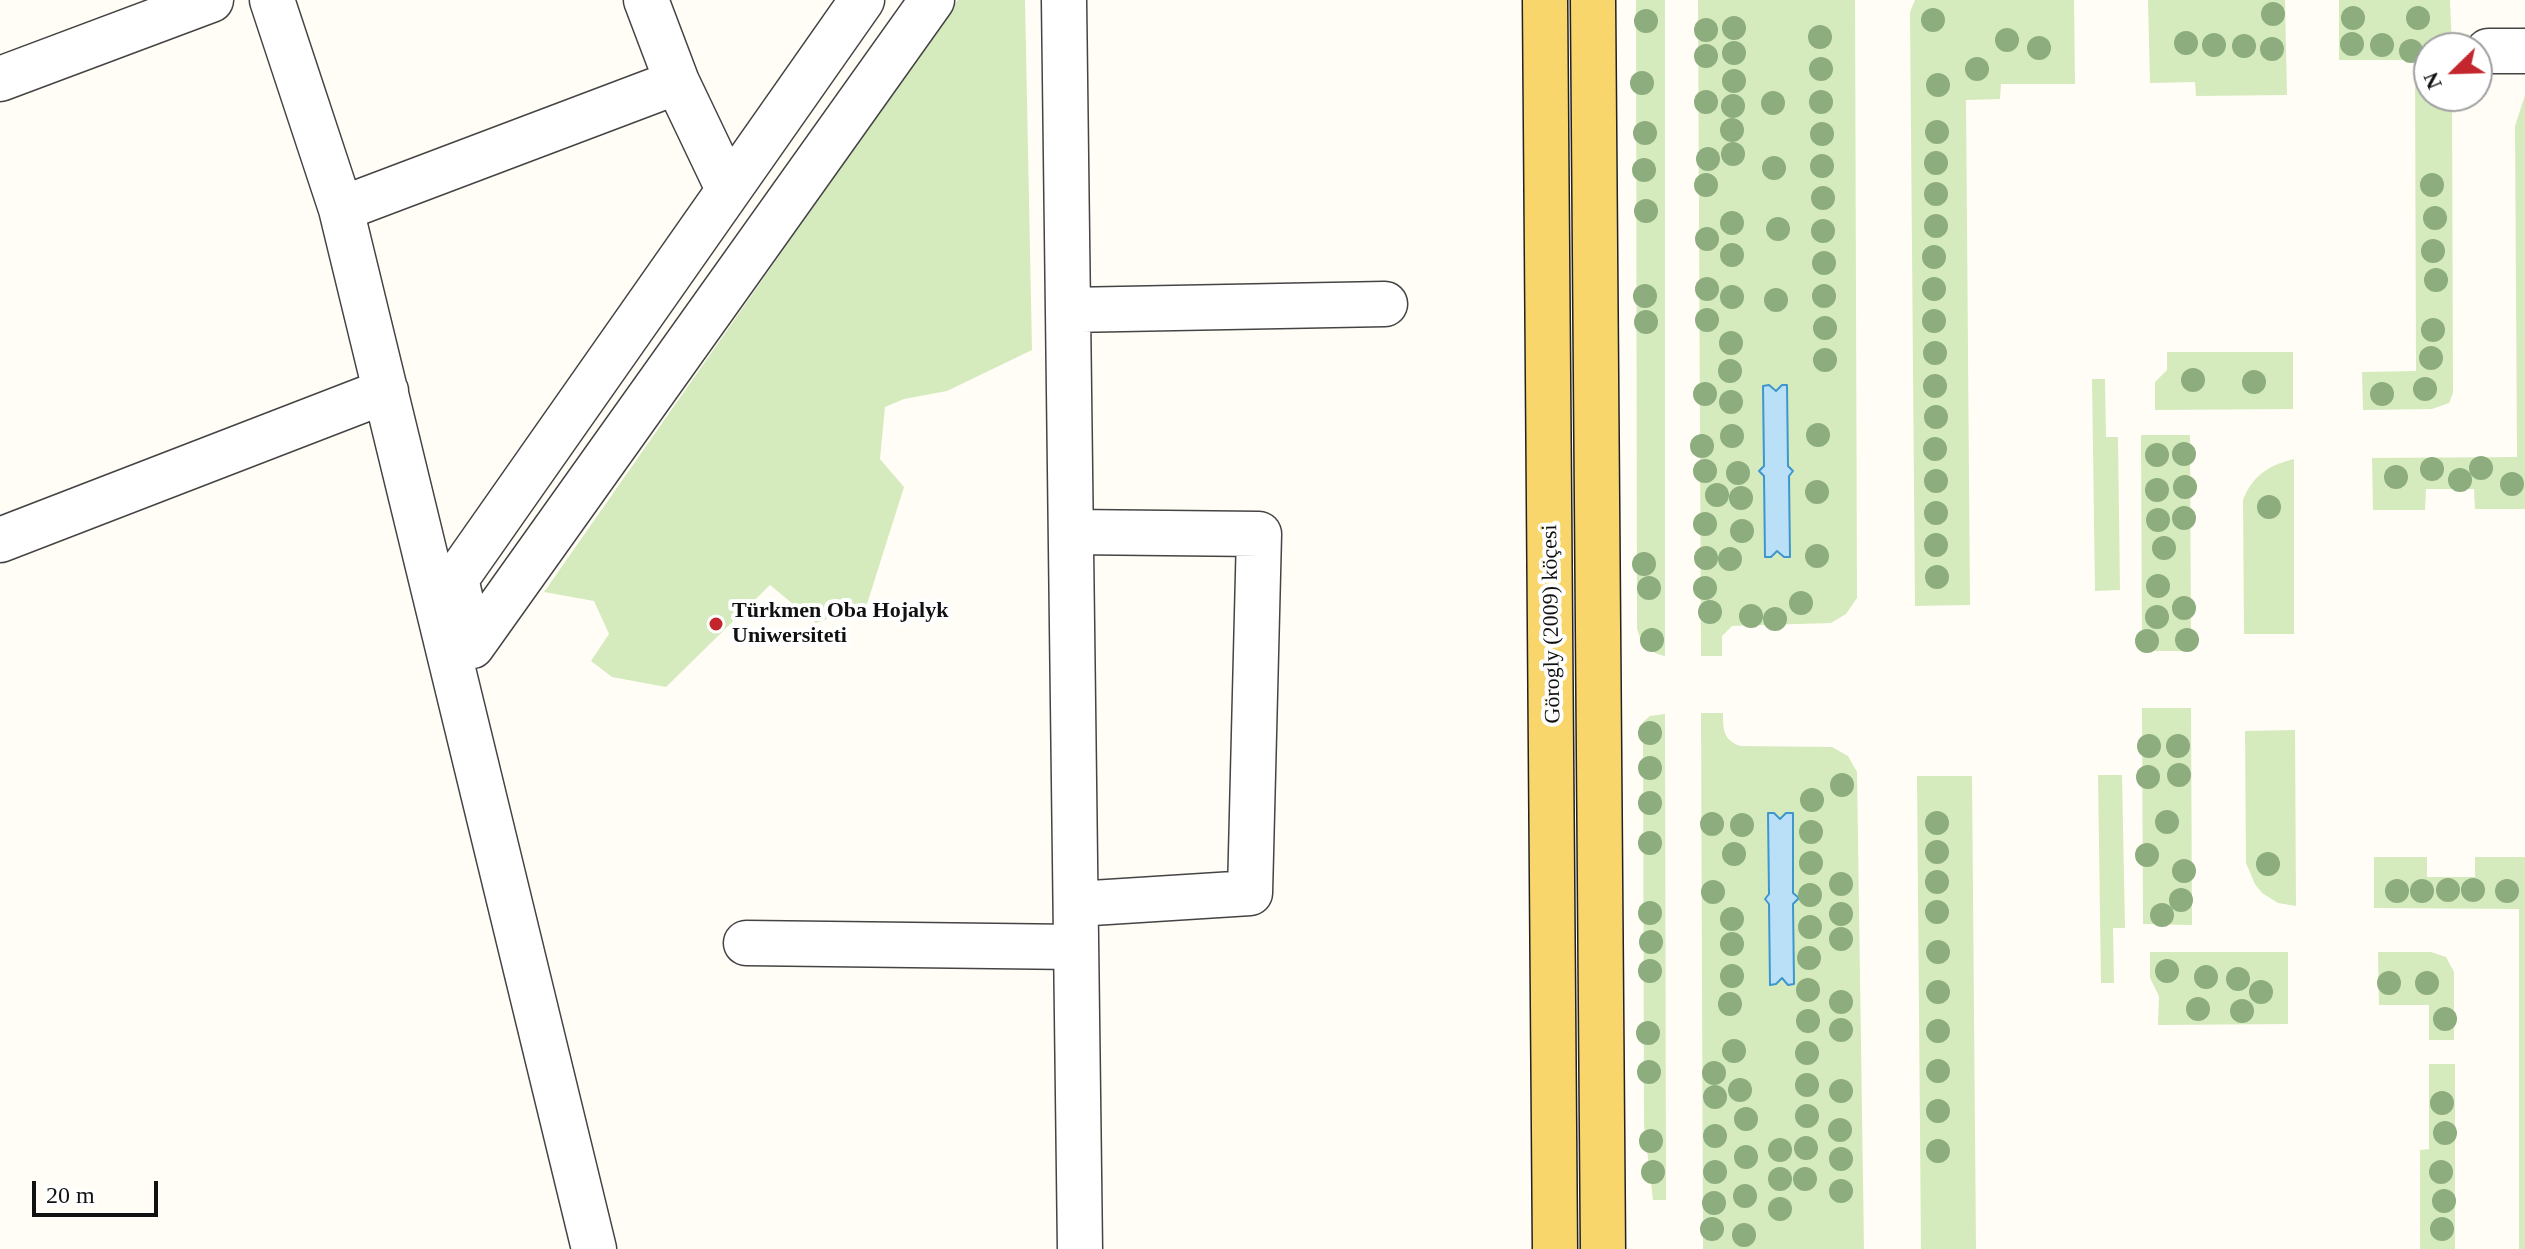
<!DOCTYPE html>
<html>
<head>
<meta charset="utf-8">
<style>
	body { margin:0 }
	#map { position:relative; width:2525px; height:1249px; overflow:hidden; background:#fffdf5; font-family:Georgia,serif }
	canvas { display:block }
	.north { position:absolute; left:2413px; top:32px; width:80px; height:80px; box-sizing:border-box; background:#fff; border:2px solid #a0a0a0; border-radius:50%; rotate:247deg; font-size:22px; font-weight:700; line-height:32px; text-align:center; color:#111 }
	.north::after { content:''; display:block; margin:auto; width:28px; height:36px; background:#c4262e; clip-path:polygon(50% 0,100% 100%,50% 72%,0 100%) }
	.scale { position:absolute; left:32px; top:1181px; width:126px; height:36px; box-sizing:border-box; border:4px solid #111; border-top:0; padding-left:10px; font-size:24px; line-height:28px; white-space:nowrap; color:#111; -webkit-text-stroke:6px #fff; paint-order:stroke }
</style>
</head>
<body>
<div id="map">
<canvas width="2525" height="1249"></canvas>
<div class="north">N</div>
<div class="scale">20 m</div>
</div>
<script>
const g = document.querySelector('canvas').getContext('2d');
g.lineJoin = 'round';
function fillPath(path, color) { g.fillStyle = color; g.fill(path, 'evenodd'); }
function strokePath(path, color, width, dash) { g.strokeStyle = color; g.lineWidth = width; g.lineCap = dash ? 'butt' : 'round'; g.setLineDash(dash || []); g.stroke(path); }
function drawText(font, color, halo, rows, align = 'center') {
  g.font = font + ' Georgia,serif'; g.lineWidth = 8; g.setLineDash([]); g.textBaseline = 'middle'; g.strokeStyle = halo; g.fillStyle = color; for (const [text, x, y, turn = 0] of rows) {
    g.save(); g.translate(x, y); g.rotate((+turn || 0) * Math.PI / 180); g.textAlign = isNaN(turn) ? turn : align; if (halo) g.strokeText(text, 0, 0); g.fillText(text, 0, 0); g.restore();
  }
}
fillPath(new Path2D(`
	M958 0H1025L1032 350 947 391 904 399 885 407 880 459 904 487 867 604 816 623 770 585 666 687 612 677 591 661 609 634 594 601 544 592Z
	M1636 0H1665V656C1648 652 1641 645 1637 628Z
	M1698 0H1855L1857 598 1846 614 1831 623 1732 626 1722 636V656H1701Z
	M1915 0H2074L2075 84H2001L2000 99 1966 100 1970 605 1915 606 1910 12Z
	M2148 0H2285L2287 95 2196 96 2195 82 2150 83Z
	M2339 0H2450L2452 48H2429V96H2452L2453 393 2449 403 2432 409 2363 410 2362 372 2416 371 2415 60H2339Z
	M2525 95V509H2475L2474 489H2426L2425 510H2373L2372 458 2517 457 2515 126Z
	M2167 352H2293V409L2155 410V382L2167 370Z
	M2092 379H2105L2106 437H2118L2120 590 2095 591Z
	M2141 435H2190L2191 651H2142Z
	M2294 459V634H2244L2243 500C2252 476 2269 465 2294 459Z
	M2142 708H2191L2192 925 2143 924Z
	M1701 713H1723C1723 729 1723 740 1740 746L1832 747 1848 756 1857 772 1864 1249H1703Z
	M1665 714 1666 1200H1653L1644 1125 1643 722 1650 716Z
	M2295 730 2296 906 2278 903 2262 893 2255 884 2246 863 2245 731Z
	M2098 775H2122L2125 928H2113L2114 983H2101Z
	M1917 776H1972L1976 1249H1921Z
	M2374 857H2427V877H2475V857H2525V1249H2519V909L2374 908Z
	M2150 952H2288V1024L2158 1025 2159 996 2150 978Z
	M2378 952H2431L2446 957 2454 972V1040H2429V1005H2379Z
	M2429 1064H2455V1249H2420V1150L2429 1149Z`), '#d5ebbd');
const water = new Path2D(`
	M1769 385 1776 391 1782 385H1787L1788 466 1793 471 1789 476 1790 557H1784L1777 551 1771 557H1765L1764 476 1759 471 1764 466 1763 386Z
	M1768 813H1774L1780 819 1786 813H1793V893L1799 898 1793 904 1794 984 1788 985 1782 978 1776 984 1770 985 1769 904 1765 899 1769 894Z`);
fillPath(water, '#b9e0f7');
strokePath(water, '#3f96cf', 2);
const minor = new Path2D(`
	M272 0 341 209 594 1249
	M862 0 456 579 472 646 932 0
	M1064 0 1080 1249
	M2488 51H2525
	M0 79 211 0
	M677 82 728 189
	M341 209 677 82 646 0
	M1069 310 1385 304
	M1072 532 1259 534 1250 893 1076 904
	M0 540 386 391
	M746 943 1076 947`);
const major = new Path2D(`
	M1545 0 1555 1249
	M1593 0 1603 1249`);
strokePath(minor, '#444', 47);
strokePath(major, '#222', 47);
strokePath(minor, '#fff', 44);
strokePath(major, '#f9d66b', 44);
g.fillStyle = '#8dad7f';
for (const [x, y] of [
	[2273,14],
	[2353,18],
	[2418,18],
	[1933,20],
	[1646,21],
	[1734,28],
	[1706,30],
	[1820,37],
	[2007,40],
	[2186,43],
	[2352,44],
	[2214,45],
	[2382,45],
	[2244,46],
	[2039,48],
	[2272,49],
	[2411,51],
	[1734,53],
	[1706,56],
	[1821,69],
	[1977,69],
	[1734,81],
	[1642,83],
	[1938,85],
	[1706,102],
	[1821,102],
	[1773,103],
	[1733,106],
	[1732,130],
	[1937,132],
	[1645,133],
	[1822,134],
	[1733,154],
	[1708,159],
	[1936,163],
	[1822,166],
	[1774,168],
	[1644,170],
	[1706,185],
	[2432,185],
	[1936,194],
	[1823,198],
	[1646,211],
	[2435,218],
	[1732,223],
	[1936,226],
	[1778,229],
	[1823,231],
	[1707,239],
	[2433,251],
	[1732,255],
	[1934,257],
	[1824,263],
	[2436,280],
	[1707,289],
	[1934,289],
	[1645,296],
	[1824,296],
	[1732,297],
	[1776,300],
	[1707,320],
	[1934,321],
	[1646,322],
	[1825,328],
	[2433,330],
	[1731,343],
	[1935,353],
	[2431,358],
	[1825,360],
	[1730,371],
	[2193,380],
	[2254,382],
	[1935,386],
	[2425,389],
	[1705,394],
	[2382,394],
	[1731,402],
	[1936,417],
	[1818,435],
	[1732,436],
	[1702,446],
	[1935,449],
	[2184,454],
	[2157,455],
	[2481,468],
	[2432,469],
	[1705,471],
	[1738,473],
	[2396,477],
	[2460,480],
	[1936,481],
	[2512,484],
	[2185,487],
	[2157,490],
	[1817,492],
	[1717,495],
	[1741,498],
	[2269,507],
	[1936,513],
	[2184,518],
	[2158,520],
	[1705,524],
	[1742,531],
	[1936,545],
	[2164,548],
	[1817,556],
	[1706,558],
	[1730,559],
	[1644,564],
	[1937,577],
	[2158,586],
	[1649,588],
	[1705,588],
	[1801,603],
	[2184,608],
	[1710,612],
	[1751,616],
	[2157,617],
	[1775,619],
	[1652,640],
	[2187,640],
	[2147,641],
	[1650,733],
	[2149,746],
	[2178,746],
	[1650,768],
	[2179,775],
	[2148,777],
	[1842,785],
	[1812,800],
	[1650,803],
	[2167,822],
	[1937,823],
	[1712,824],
	[1742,825],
	[1811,832],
	[1650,843],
	[1937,852],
	[1734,854],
	[2147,855],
	[1811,863],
	[2268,864],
	[2184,871],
	[1937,882],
	[1841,884],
	[2448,890],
	[2473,890],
	[2397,891],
	[2422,891],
	[2507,891],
	[1713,892],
	[1810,895],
	[2181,900],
	[1937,912],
	[1650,913],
	[1841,914],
	[2162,915],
	[1732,919],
	[1810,927],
	[1841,939],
	[1651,942],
	[1732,944],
	[1938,952],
	[1809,958],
	[1650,971],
	[2167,971],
	[1732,976],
	[2206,977],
	[2238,979],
	[2389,983],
	[2427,983],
	[1808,990],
	[1938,992],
	[2261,992],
	[1841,1002],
	[1730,1004],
	[2198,1009],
	[2242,1011],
	[2445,1019],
	[1808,1021],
	[1841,1030],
	[1938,1031],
	[1648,1033],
	[1734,1051],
	[1807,1053],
	[1938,1071],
	[1649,1072],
	[1714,1073],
	[1807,1085],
	[1740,1090],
	[1841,1091],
	[1715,1097],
	[2442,1103],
	[1938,1111],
	[1807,1116],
	[1746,1119],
	[1840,1130],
	[2445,1133],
	[1715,1136],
	[1651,1141],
	[1806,1148],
	[1780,1150],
	[1938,1151],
	[1746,1157],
	[1841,1159],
	[1653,1172],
	[1715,1172],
	[2441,1172],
	[1780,1179],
	[1805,1179],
	[1841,1191],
	[1745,1196],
	[2444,1201],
	[1714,1203],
	[1780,1209],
	[1712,1229],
	[2442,1229],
	[1744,1235]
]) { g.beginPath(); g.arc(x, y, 12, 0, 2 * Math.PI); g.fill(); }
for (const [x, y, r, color] of [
	[716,624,8,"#c4262e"]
]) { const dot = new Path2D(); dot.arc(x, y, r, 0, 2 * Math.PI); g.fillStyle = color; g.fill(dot); strokePath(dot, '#fff', 3); }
drawText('bold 22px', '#111', '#fff', [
	["Türkmen Oba Hojalyk",732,611],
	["Uniwersiteti",732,636]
], 'left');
drawText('22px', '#111', '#fff', [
	["Görogly (2009) köçesi",1552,624,-91]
]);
</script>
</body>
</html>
